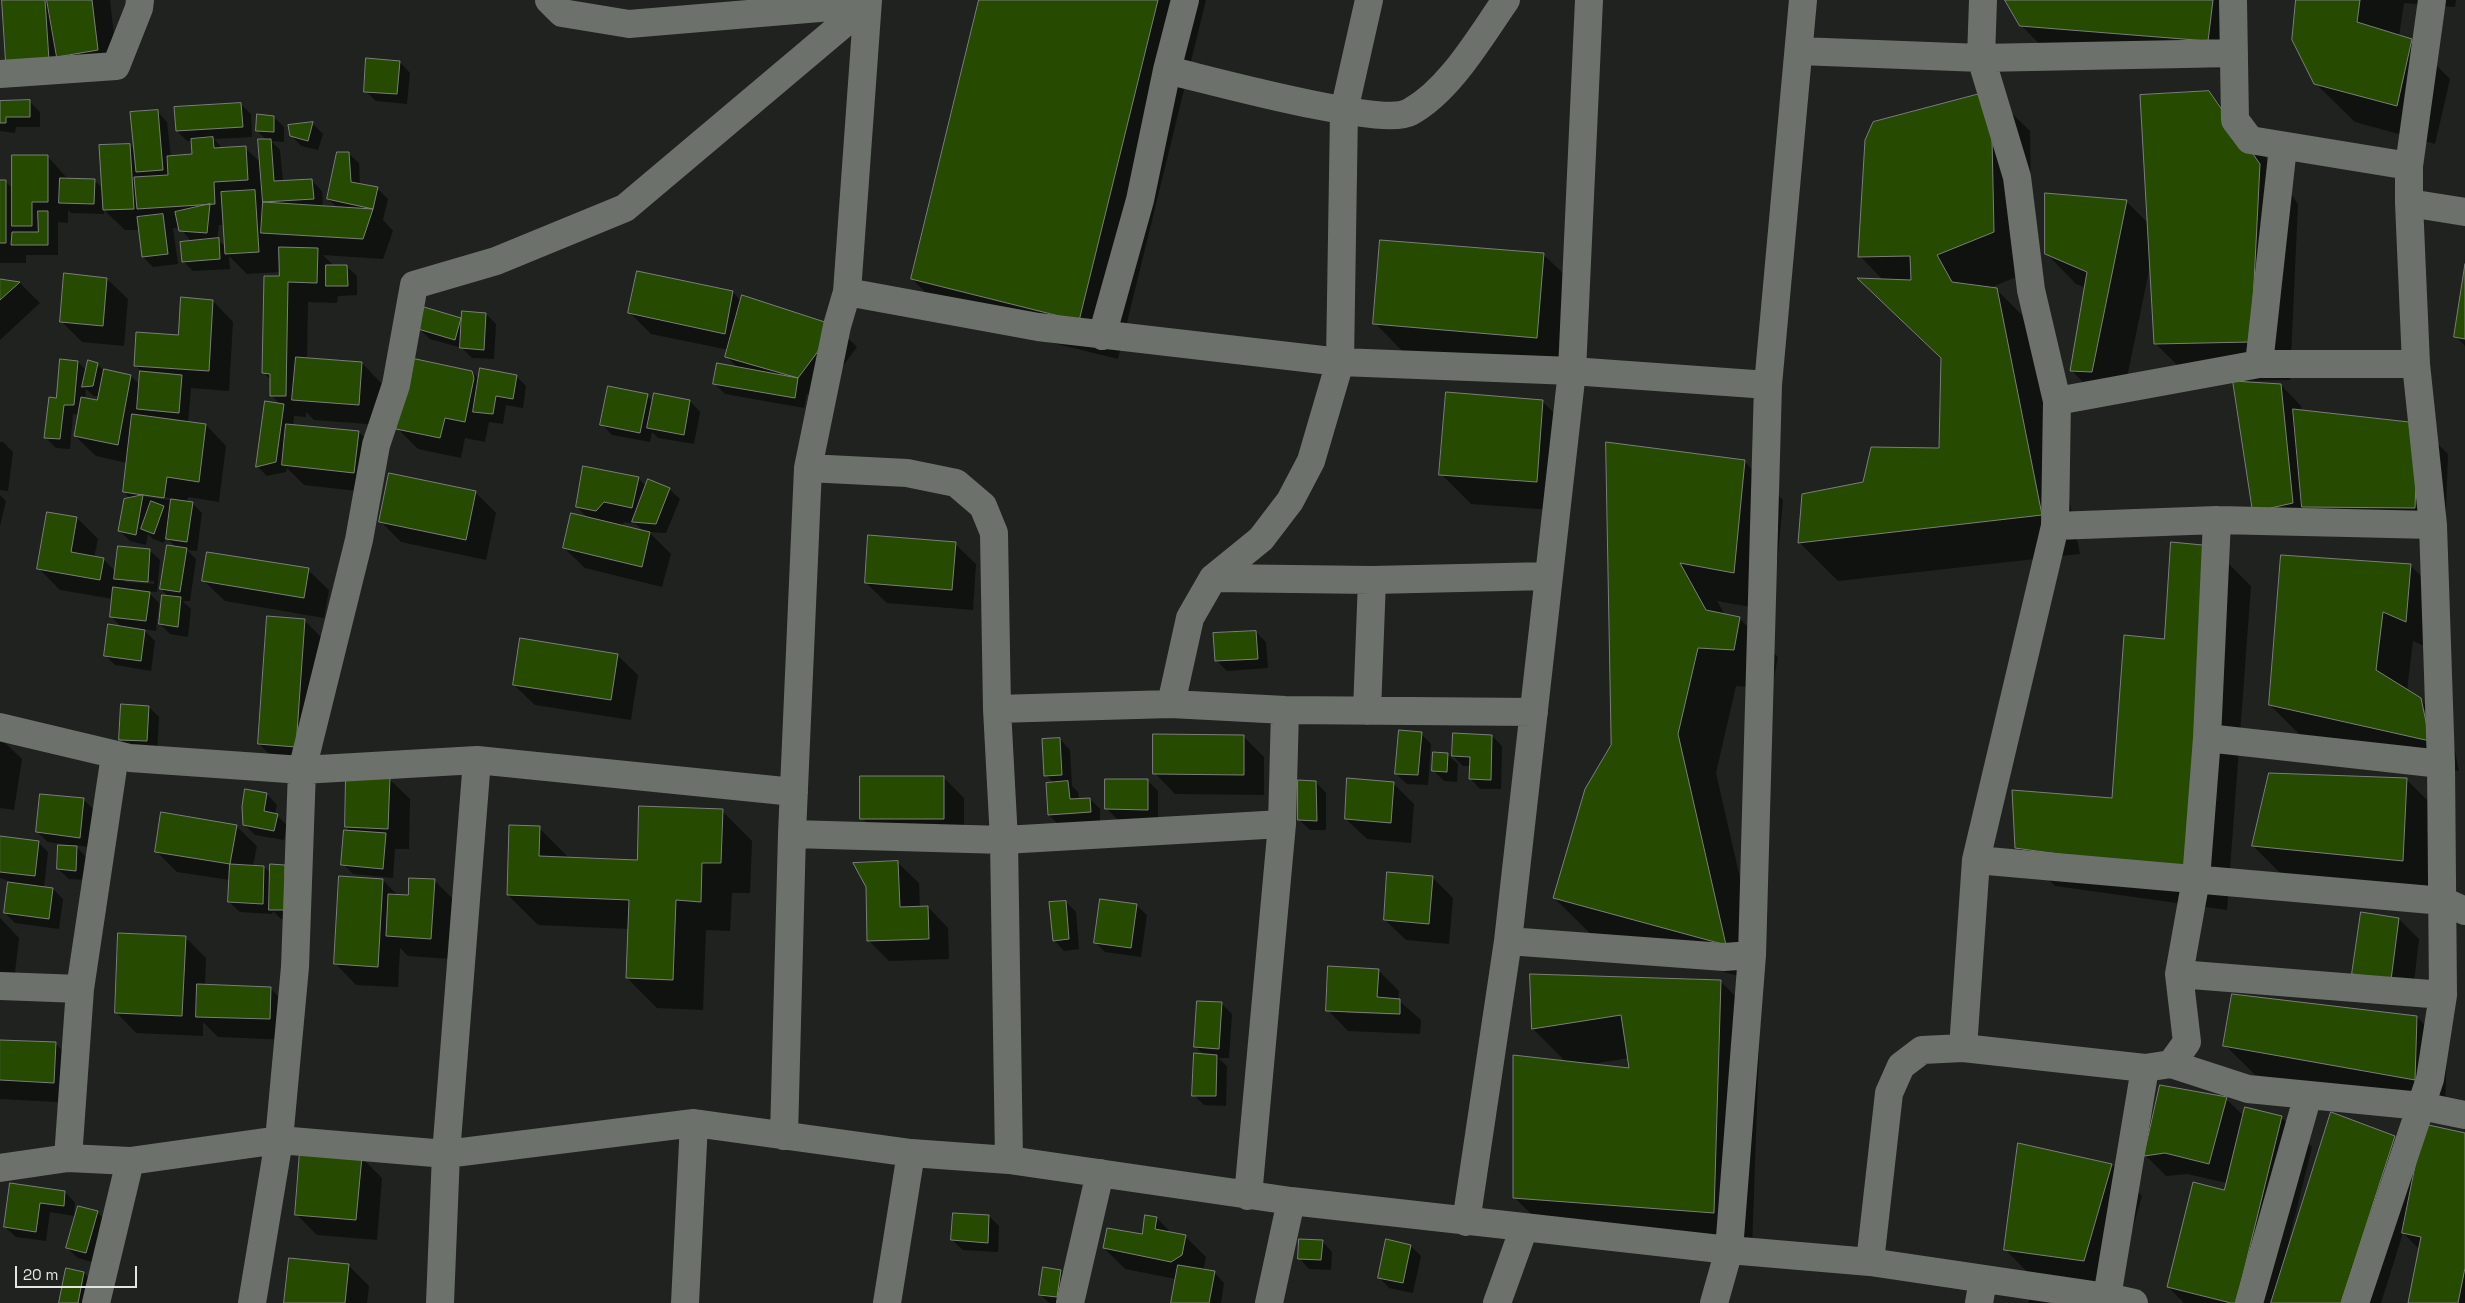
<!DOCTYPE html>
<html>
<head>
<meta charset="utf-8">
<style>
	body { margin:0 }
	#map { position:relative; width:2465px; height:1303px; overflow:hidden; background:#1f221e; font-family:"Space Grotesk",sans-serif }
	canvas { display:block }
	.scale { position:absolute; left:15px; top:1266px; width:122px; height:22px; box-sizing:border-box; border:2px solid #e4e6e3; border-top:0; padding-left:6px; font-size:15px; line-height:18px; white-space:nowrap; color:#e4e6e3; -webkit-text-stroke:4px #1f221e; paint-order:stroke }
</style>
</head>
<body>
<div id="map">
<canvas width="2465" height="1303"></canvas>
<div class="scale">20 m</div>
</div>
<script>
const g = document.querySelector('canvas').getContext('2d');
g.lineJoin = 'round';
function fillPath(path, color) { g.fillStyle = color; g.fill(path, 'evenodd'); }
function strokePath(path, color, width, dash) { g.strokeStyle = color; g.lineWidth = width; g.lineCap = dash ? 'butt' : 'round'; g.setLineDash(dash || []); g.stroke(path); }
fillPath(new Path2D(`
	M4 0H110L118 70 28 82Z
	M980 0H1206L1118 359 951 318 912 279Z
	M2006 0H2238V70L2051 56 2021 25Z
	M2297 0H2456L2455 7 2404 3 2399 36 2411 40 2450 79 2435 144 2355 122 2315 83Z
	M400 62 410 73 407 104 376 101 365 91Z
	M2208 92 2247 131 2298 204 2290 380 2242 381V383L2281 385 2301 406 2302 411 2418 424 2448 454 2445 538 2333 537 2312 515 2255 511 2234 381 2194 382 2155 343 2150 266 2122 402 2101 400 2071 370 2086 288 2076 284 2046 253V194L2127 202 2148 223Z
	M1991 93 2030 131 2032 271 1989 288 1996 289 2035 328 2080 554 1838 581 1799 542 1864 483 1940 449 1942 359 1860 279 1883 280 1860 256Z
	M30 102 40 112V127H16L15 133 0 131V107Z
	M241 104 251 114 252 137 214 139 223 149 245 148 261 163 267 140 257 131 274 117 284 127V142L271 141 280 150 283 182 312 181 322 191 323 207 338 208 328 199 348 153 359 163 360 185 377 188 388 199 383 220 393 231 383 259 323 255 334 266H346L357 276V295L338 296 337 303 308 302 307 359 362 363 382 384 380 425 314 420 306 412V417L294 416 293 426 359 432 379 453 375 493 304 485 287 468 286 472 267 476 257 466 280 404 271 395V380L264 373 280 272 247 274 229 256 230 269 193 271 183 261 192 242 180 228H173L178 264 153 267 143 257 140 230H125L104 210V214L71 213 68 210V223L58 222V255H26V263H0V182H6L13 189 48 157 68 179 94 180 103 189 130 145 135 150 157 111 167 122 171 157 193 155 192 141H187L177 131ZM219 225H225L226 247 217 240ZM278 248 280 250V258H278Z
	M313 124 323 134 318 150 301 146 291 135 290 126Z
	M1543 254 1574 284 1567 368 1405 354 1375 323Z
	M2465 272V346L2455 336Z
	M107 279 128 299 124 346 82 342 61 321Z
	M0 281 20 283 40 303 0 340Z
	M733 292 741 301 837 327 857 347 819 398 807 394 804 408 725 394 715 384 738 368 727 357 729 350 651 334 630 313Z
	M213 301 233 322 229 391 191 388 188 423 206 425 226 446 219 502 188 497 187 502 192 503 202 513 197 551 187 550 196 559 190 601H182L191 609 188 637 170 634 160 624 169 597 161 589 177 548 166 537 164 543 153 539 148 534 146 545 130 541 120 531 131 499 124 492 127 463 96 456 75 436 79 415 73 414 70 449 56 448 46 438 57 400 78 362 87 371 97 364 103 370 131 376 140 385 141 371 135 365 179 336ZM86 389 94 396H99L98 402 85 399ZM145 494 170 498V500L145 497Z
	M486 314 496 324 494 359 472 358 462 348 430 339 419 329 460 319 463 322Z
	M472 372 480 380 516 376 526 386 523 408 506 405 503 424 489 422 485 442 465 438 461 458 418 449 398 429Z
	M647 396 653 401H690L700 412 694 444 658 438 652 432 650 442 612 435 602 424Z
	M1542 401 1572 431 1566 511 1471 504 1441 474Z
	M0 442H3L13 452 8 491 0 490Z
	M1608 443 1744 461 1783 500 1773 611 1717 601 1725 615 1739 618 1778 657 1772 688 1736 686 1716 773 1764 983 1593 936 1554 898 1612 745Z
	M638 478 647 487 669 489 680 499 666 533 649 532 671 554 662 587 585 568 564 548 589 519 577 507ZM625 522 636 524 644 532 621 526Z
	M475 492 496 513 486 560 401 542 380 521Z
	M0 495 6 501 0 526Z
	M48 514 77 518 98 539 94 558 103 559 116 572 149 550 160 560 157 592 147 591 159 603 156 631 143 629 155 641 151 671 115 665 105 655 122 628 111 616 113 599 60 590 39 569ZM125 579 154 581V584L125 582Z
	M955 544 976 564 973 610 887 603 866 583Z
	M2212 547 2251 586 2227 910 2055 886 2016 847 2113 800 2165 640Z
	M2410 565 2440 595 2436 651 2413 641 2407 691 2420 699 2451 730 2459 771 2300 735 2270 705ZM2422 710H2425L2432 747Z
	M308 570 329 590 324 618 225 601 204 581Z
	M304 620 325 641 316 767 280 765 259 744Z
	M1256 632 1266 642 1268 668 1227 671 1217 661Z
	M617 655 638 675 631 720 535 705 514 685Z
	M149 707 159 717 157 751 130 749 120 739Z
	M1421 734 1431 744 1428 785 1407 784 1396 774Z
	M1243 736 1264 757V795L1175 794 1155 773Z
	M1492 736 1502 746 1501 789H1480L1470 778 1471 766H1463L1453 756Z
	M0 738 22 759 14 810 0 808Z
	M1060 739 1070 750 1072 786 1078 792 1079 800 1090 799 1100 809V822L1059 825 1049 815 1054 783 1046 775Z
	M1447 754 1458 764 1457 782 1444 781 1434 771Z
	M944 778 964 798V839H882L862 818Z
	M389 779 410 799 409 849H395L393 878 353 874 343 864 351 832 346 827Z
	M2406 779 2436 809 2433 891 2283 876 2253 846Z
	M1148 781 1158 791V819H1117L1107 809Z
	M1316 782 1326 793V830H1310L1299 820Z
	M1393 783 1414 804 1411 843 1367 839 1346 819Z
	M267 794 277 805 275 814 287 825 284 840 255 835 245 825Z
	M84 800 94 810 90 847 75 845 87 858 86 880 69 879 58 869 68 845 48 842 37 832Z
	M722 811 752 841 750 893H732L730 931 706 930 703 1010 657 1008 627 978 629 929 538 925 508 895 539 828 569 858 638 862Z
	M236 826 257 846 253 866 264 867 271 874 295 920 281 919 273 911 272 914 240 912 229 902 230 880 177 872 156 851Z
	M0 838 38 842 48 852 44 888 53 889 63 899 59 929 15 923 5 913 9 881 0 878Z
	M898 863 919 883 920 908 928 907 948 928 949 959 889 961 869 941Z
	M1432 877 1453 898 1449 944 1406 940 1385 920Z
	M383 880 398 896H409L434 880 455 901 452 959 408 956 400 948 398 987 356 985 336 964Z
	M1066 902 1076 912 1079 949 1064 951 1054 940Z
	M1136 905 1147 915 1141 957 1105 952 1095 942Z
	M0 918 19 938 14 981 0 979Z
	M2399 919 2419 939 2412 1000 2353 974Z
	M185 937 206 958 205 986 270 988 291 1009 290 1040 218 1037 203 1022V1036L136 1033 116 1012Z
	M1378 970 1399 991 1398 1000 1421 1020 1420 1034 1348 1031 1328 1010ZM1347 1010 1400 1013V1015L1347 1013Z
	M1721 982 1760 1020 1752 1251 1553 1236 1514 1197 1566 1062 1533 1029ZM1629 1058 1631 1069 1592 1064Z
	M1222 1004 1232 1014 1229 1058H1218L1227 1066 1226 1106 1204 1105 1194 1095 1204 1055 1195 1046Z
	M2417 1017 2447 1047 2445 1109 2255 1075 2225 1045Z
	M0 1041 55 1043 76 1064 75 1103 0 1099Z
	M2161 1086 2226 1099 2244 1116 2281 1117 2312 1147 2283 1264 2285 1265 2395 1137 2418 1160 2465 1134V1303H2409L2420 1250 2403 1233 2381 1303H2184L2168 1287 2225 1191 2227 1183 2187 1174 2166 1176 2146 1156Z
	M2019 1144 2112 1165 2142 1196 2114 1291 2035 1280 2005 1249Z
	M361 1157 382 1178 377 1240 317 1235 296 1214Z
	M11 1185 65 1192 75 1203 74 1216 50 1212 46 1241 16 1237 5 1227Z
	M97 1212 107 1222 96 1263 78 1258 67 1248Z
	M989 1216 999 1226 998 1252 963 1250 952 1240Z
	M1146 1217 1157 1218 1172 1234 1185 1236 1206 1257 1203 1271 1214 1272 1224 1283 1221 1303H1172L1176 1279 1125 1269 1104 1248 1143 1236Z
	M1322 1241 1332 1252 1331 1270 1309 1269 1299 1258Z
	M1411 1246 1421 1256 1413 1293 1389 1288 1379 1277Z
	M348 1265 369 1286 367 1303H286Z
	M1044 1269 1061 1271 1071 1281 1068 1303H1049L1041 1295Z
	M84 1273 94 1283 90 1303H60Z
	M2031 1296 2058 1303H2028Z`), '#0007');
const building = new Path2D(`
	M2 0H45L49 60 6 62Z
	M47 0H92L98 50 57 57Z
	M979 0H1158L1079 321 911 279Z
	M2005 0H2213L2208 41 2020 26Z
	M2296 0H2360L2357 22 2412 39 2397 106 2314 84 2292 40Z
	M366 58 400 61 397 94 364 92Z
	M1991 91 1994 232 1937 255 1952 282 1997 288 2042 515 1798 543 1802 494 1863 482 1871 447 1939 448 1941 358 1857 278 1911 280 1910 256 1858 257 1865 140 1873 122Z
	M2209 91 2260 164 2251 342 2154 344 2140 95Z
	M30 100V117H6V123H0V101Z
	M241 103 243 127 176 131 174 107Z
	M158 110 163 170 136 172 130 112Z
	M257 114 274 116V132L256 131Z
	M313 122 308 141 290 136 288 125Z
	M213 137 214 148 246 146 248 180 214 182 215 204 137 209 134 177 168 175 167 156 192 154 191 139Z
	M258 139H271L274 181 312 179 314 199 263 202Z
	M130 144 134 209 103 210 99 145Z
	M337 152H349L351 182 378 187 373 209 327 199Z
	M12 155H48V202H32V226H12Z
	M60 178 95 179 94 204 59 203Z
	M0 180H6V243H0Z
	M255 190 259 252 225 254 221 192Z
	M2045 193 2127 200 2092 372 2070 371 2087 272 2045 254Z
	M263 202 373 209 363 239 261 233Z
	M210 204 207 233 179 231 175 212Z
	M38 211H48V245H11L12 232H38Z
	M163 214 168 254 142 257 137 217Z
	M219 238 220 259 182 262 180 242Z
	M1380 240 1544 253 1537 338 1373 324Z
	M279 247 318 248 317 283 288 282 286 396H270V374L262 373 264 276H279Z
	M2465 264V339L2454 337Z
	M326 265H347L348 286H326Z
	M637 271 733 291 725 334 628 313Z
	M64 273 107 278 103 326 60 322Z
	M0 279 20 282 0 300Z
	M742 295 837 326 798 378 725 357Z
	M181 297 213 300 209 371 134 366 136 332 178 335Z
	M424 307 461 318 455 340 418 329Z
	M462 311 486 313 484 350 460 348Z
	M296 357 362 362 359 405 292 400Z
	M411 358 472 371 474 378 465 422 445 418 440 438 396 429Z
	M60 359 78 361 74 405H64L60 439 44 438 49 397 56 398Z
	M88 360 98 363 93 386 82 387Z
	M717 363 798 378 795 398 713 384Z
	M480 368 517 375 513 399 496 396 493 414 473 412Z
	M104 369 131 375 118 445 74 436 81 397 97 400Z
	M140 371 182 375 179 413 137 409Z
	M2233 381 2281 384 2293 503 2253 512Z
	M608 386 648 394 640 433 600 425Z
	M1446 392 1543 400 1537 482 1439 475Z
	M654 393 690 400 684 435 647 428Z
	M265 401 284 404 276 462 256 467Z
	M2293 409 2418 423 2415 508 2302 507Z
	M132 414 206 424 199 482 167 477 164 498 123 492Z
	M286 424 359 431 354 473 282 465Z
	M1606 442 1745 460 1734 573 1680 563 1706 610 1740 617 1734 650 1698 648 1678 734 1726 945 1553 898 1585 789 1611 745Z
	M583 466 639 477 632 508 604 502 596 511 576 507Z
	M389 473 476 491 466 540 379 522Z
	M648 479 670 488 656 524 632 522Z
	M143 495 136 535 118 531 124 499Z
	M171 499 193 502 187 542 166 539Z
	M151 501 164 506 154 534 141 529Z
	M47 512 77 517 71 552 104 558 100 580 37 569Z
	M571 513 650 532 642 567 563 548Z
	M868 535 956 542 952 590 865 583Z
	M2171 542 2213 546 2189 872 2015 848 2012 790 2112 798 2124 635 2164 639Z
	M167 545 187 548 180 592 160 589Z
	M118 546 150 549 148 582 114 579Z
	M207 552 309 568 304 598 202 581Z
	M2281 555 2411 564 2406 622 2383 612 2376 670 2421 698 2430 741 2269 705Z
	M113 587 150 592 146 621 110 617Z
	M162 595 181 597 178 627 159 624Z
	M267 616 305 619 296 747 258 744Z
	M108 624 145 630 141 661 104 656Z
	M1256 631 1258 659 1215 661 1213 633Z
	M520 638 618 654 611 700 513 685Z
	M121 704 149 706 147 741 119 740Z
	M1399 730 1422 732 1418 775 1395 774Z
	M1453 733 1492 735 1491 780 1469 779 1470 757 1452 756Z
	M1153 734 1244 735V775L1153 774Z
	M1060 738 1062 775 1044 776 1042 739Z
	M1433 752 1448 753 1447 772 1432 771Z
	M2269 773 2407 778 2403 861 2252 846Z
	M346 775 390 777 388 829 345 827Z
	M860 776H944V819H860Z
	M1347 778 1394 782 1391 823 1345 819Z
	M1105 779H1148V810L1105 809Z
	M1298 780 1316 781 1317 821 1298 820Z
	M1068 781 1070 799 1090 798 1091 812 1048 815 1046 783Z
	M245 789 267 793 264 811 278 814 274 831 243 825 242 807Z
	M40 794 84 798 80 838 36 832Z
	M639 806 723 809 721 863H702L701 902 676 900 673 980 626 978 629 900 507 895 509 825 540 826 539 856 637 860Z
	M161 812 237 825 230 864 155 852Z
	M344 830 386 833 383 869 341 865Z
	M0 836 39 841 35 876 0 872Z
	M58 845 77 846 76 871 57 869Z
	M898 861 900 907 928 906 929 939 867 941 866 887 853 863Z
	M230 864 264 866 263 904 228 902Z
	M270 864 285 865V910H269Z
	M1387 872 1433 876 1429 924 1384 920Z
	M339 876 383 879 378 967 334 964Z
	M409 878 435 879 431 939 386 936 388 894 408 895Z
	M8 882 53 888 49 919 4 913Z
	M1100 899 1137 904 1131 948 1094 943Z
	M1066 901 1069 939 1053 941 1049 902Z
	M2361 912 2399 918 2391 980 2352 974Z
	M118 933 186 936 182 1016 115 1013Z
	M1328 966 1379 969 1377 997 1400 999V1014L1326 1011Z
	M1530 974 1721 980 1714 1213 1513 1198V1055L1629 1068 1621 1015 1532 1029Z
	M197 984 271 987 270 1019 196 1017Z
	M2232 994 2417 1016 2415 1080 2223 1046Z
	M1197 1001 1222 1002 1219 1049 1194 1047Z
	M0 1040 56 1042 54 1083 0 1080Z
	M1194 1053 1217 1055 1216 1096H1192Z
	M2160 1085 2227 1097 2209 1164 2165 1153 2144 1156Z
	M2245 1107 2282 1116 2236 1303H2231L2167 1287 2193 1182 2224 1190Z
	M2331 1112 2395 1136 2341 1303H2271Z
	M2424 1124 2465 1133V1268L2458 1303H2408L2421 1237 2402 1233Z
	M2018 1143 2112 1164 2084 1261 2004 1250Z
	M300 1151 362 1156 356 1220 295 1215Z
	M10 1183 65 1191 64 1206 40 1203 36 1232 4 1227Z
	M78 1206 98 1211 86 1253 66 1248Z
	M953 1213 989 1215 988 1243 951 1240Z
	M1145 1215 1157 1217 1155 1229 1186 1235 1182 1255 1171 1262 1103 1248 1107 1228 1142 1234Z
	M1299 1239 1323 1240 1321 1260 1298 1259Z
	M1386 1239 1411 1245 1403 1283 1378 1278Z
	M289 1258 349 1264 345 1303H284Z
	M1178 1265 1215 1271 1209 1303H1171Z
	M1043 1267 1061 1270 1057 1297 1039 1295Z
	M66 1268 84 1272 78 1303H59Z`);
fillPath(building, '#254a00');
strokePath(building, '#7b7f79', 1);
strokePath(new Path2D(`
	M549 0 562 13 629 24 867 4
	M2233 0 2235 120 2250 140 2409 166
	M1799 51 1981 58 2234 53
	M1167 70C1206 79 1382 128 1410 112 1450 90 1480 37 1506 0
	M0 74 116 66 139 8 140 0
	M2409 203 2465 212
	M847 292 1038 327 1340 362 1572 371 1768 385
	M1102 336 1140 200 1167 70 1185 0
	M2259 364 2283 147
	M2057 401 2259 364H2416
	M808 468 907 473 956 483 983 506 994 533 997 709 1004 840 1009 1160
	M2055 526 2217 520 2433 525
	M1213 578 1372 580 1549 576
	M1171 704 1190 618 1213 578 1261 539 1290 501 1311 461 1340 362 1344 111 1369 0
	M997 709 1171 704 1285 710 1534 712
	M1367 711 1372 580
	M0 727 130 758 302 770 477 760 794 792
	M2207 738 2441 764
	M792 834 1004 840 1282 824
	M1976 860 2443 901 2465 911
	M1508 941 1724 957 1752 955
	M2179 974 2443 995
	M0 986 80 989
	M1963 1048 1976 860 2055 526 2057 401 2031 290 2017 177 1981 58 1983 0
	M2171 1064 2187 1042 2179 974 2196 879 2207 738 2217 520
	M784 1136 792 834 808 468 837 326 847 292 868 0
	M68 1158 80 989 115 755
	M0 1168 68 1158 130 1161 279 1140 446 1154 694 1123 911 1153 1009 1160 1291 1201 1729 1250 1870 1262 2107 1297 2134 1303
	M1248 1196 1282 824 1285 710
	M1466 1222 1508 941 1572 371 1589 0
	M1870 1262 1889 1093 1901 1066 1922 1050 1963 1048 2145 1068 2171 1064 2248 1089 2421 1106 2465 1115
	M2107 1297 2145 1068
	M96 1303 130 1161
	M252 1303 279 1140 295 967 302 770 359 540 376 445 396 385 414 285 496 261 625 208 867 4
	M440 1303 446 1154 477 760
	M685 1303 694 1123
	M887 1303 911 1153
	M1070 1303 1100 1173
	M1269 1303 1291 1201
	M1497 1303 1524 1228
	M1714 1303 1729 1250 1752 955 1768 385 1803 0
	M1979 1303 1983 1280
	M2249 1303 2308 1095
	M2355 1303 2430 1079 2443 995 2441 764 2433 525 2416 364 2409 203V166L2432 0`), '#6d716b', 28);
</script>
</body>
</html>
